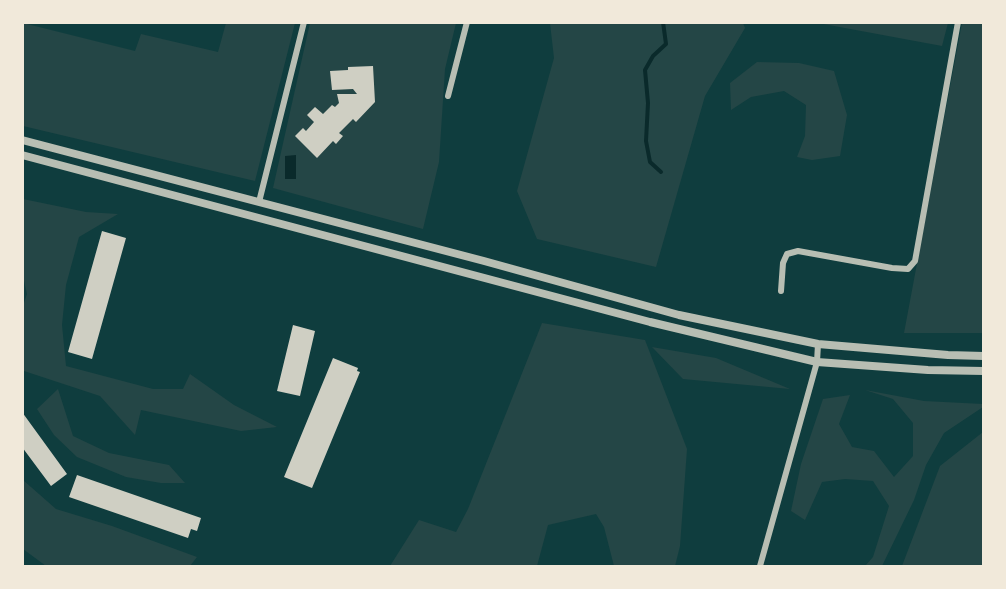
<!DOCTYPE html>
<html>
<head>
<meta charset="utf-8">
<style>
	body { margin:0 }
	#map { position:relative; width:1006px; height:589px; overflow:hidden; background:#0f3d3e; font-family:"Archivo Narrow",sans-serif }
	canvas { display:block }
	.frame { position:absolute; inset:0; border:24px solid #f1e9da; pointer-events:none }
</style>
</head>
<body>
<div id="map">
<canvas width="1006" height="589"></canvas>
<div class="frame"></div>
</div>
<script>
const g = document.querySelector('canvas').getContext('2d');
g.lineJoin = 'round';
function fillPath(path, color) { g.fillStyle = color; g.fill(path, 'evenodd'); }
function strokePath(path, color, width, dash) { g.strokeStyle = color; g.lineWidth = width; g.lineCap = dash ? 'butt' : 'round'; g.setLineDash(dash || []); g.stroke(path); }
fillPath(new Path2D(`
	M23 23 135 51 141 34 218 52 226 23H295L255 181 23 126Z
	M310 23H456L445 69 439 162 423 229 273 188Z
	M550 23H743L745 28 705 96 656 267 537 239 517 191 554 58Z
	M818 23V22L948 23 942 46Z
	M962 23H983V333H904Z
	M757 62 799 63 834 71 847 115 840 156 812 160 797 157 805 136 806 105 784 91 751 97 731 110 730 83Z
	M23 199 86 212 118 214 79 237 66 285 62 325 66 366 153 389H183L190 374 234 405 277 427 241 431 141 410 135 435 100 396 24 371 22 309 27 294 22 272Z
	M542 323 645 340 687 449 680 546 675 566H614L604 527 596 514 548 525 537 566H390L419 520 456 532 468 509Z
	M652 347 716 358 790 389 683 379Z
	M58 389 73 436 109 453 169 465 185 483H161L126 477 77 457 54 435 37 409Z
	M865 390 924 401 983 404V407L944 433 926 465 914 500 882 566H865L873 557 889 506 873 481 845 479 822 482 805 520 791 511 801 464 823 399 850 395 839 424 852 447 874 451 894 477 913 456V423L893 399Z
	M983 432V566H902L940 466Z
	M23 480 56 509 112 526 197 557 190 566H46L23 549Z`), '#244646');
fillPath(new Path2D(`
	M296 155V179H285V156Z`), '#0a2a2b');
strokePath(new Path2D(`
	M661 172 650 162 646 141 648 103 645 70 653 56 666 44 663 22`), '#0a2a2b', 4);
fillPath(new Path2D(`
	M373 66 375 102 356 122 353 119 339 133 343 136 336 144 333 141 317 158 295 136 303 128 306 131 314 122 307 115 315 107 323 114 332 105 335 107 339 103 337 94H357L353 89 332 90 330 71 348 70V67Z
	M102 231 126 238 92 359 68 352Z
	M293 325 315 331 300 396 277 391Z
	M333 358 358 368 357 371 360 372 312 488 284 477Z
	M22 412 67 474 51 486 22 447Z
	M77 475 201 518 197 531 191 529 188 538 69 497Z`), '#cfcfc3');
strokePath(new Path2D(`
	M448 96 467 22
	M259 202 304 22
	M781 291 783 263 787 254 798 251 892 268 908 269 915 261 958 22
	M760 566 817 362 818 344`), '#b8beb3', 6);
strokePath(new Path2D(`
	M22 140 484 261 679 315 818 344 948 355 984 356
	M22 155 650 322 817 362 928 370 984 371`), '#b8beb3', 8);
</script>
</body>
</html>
